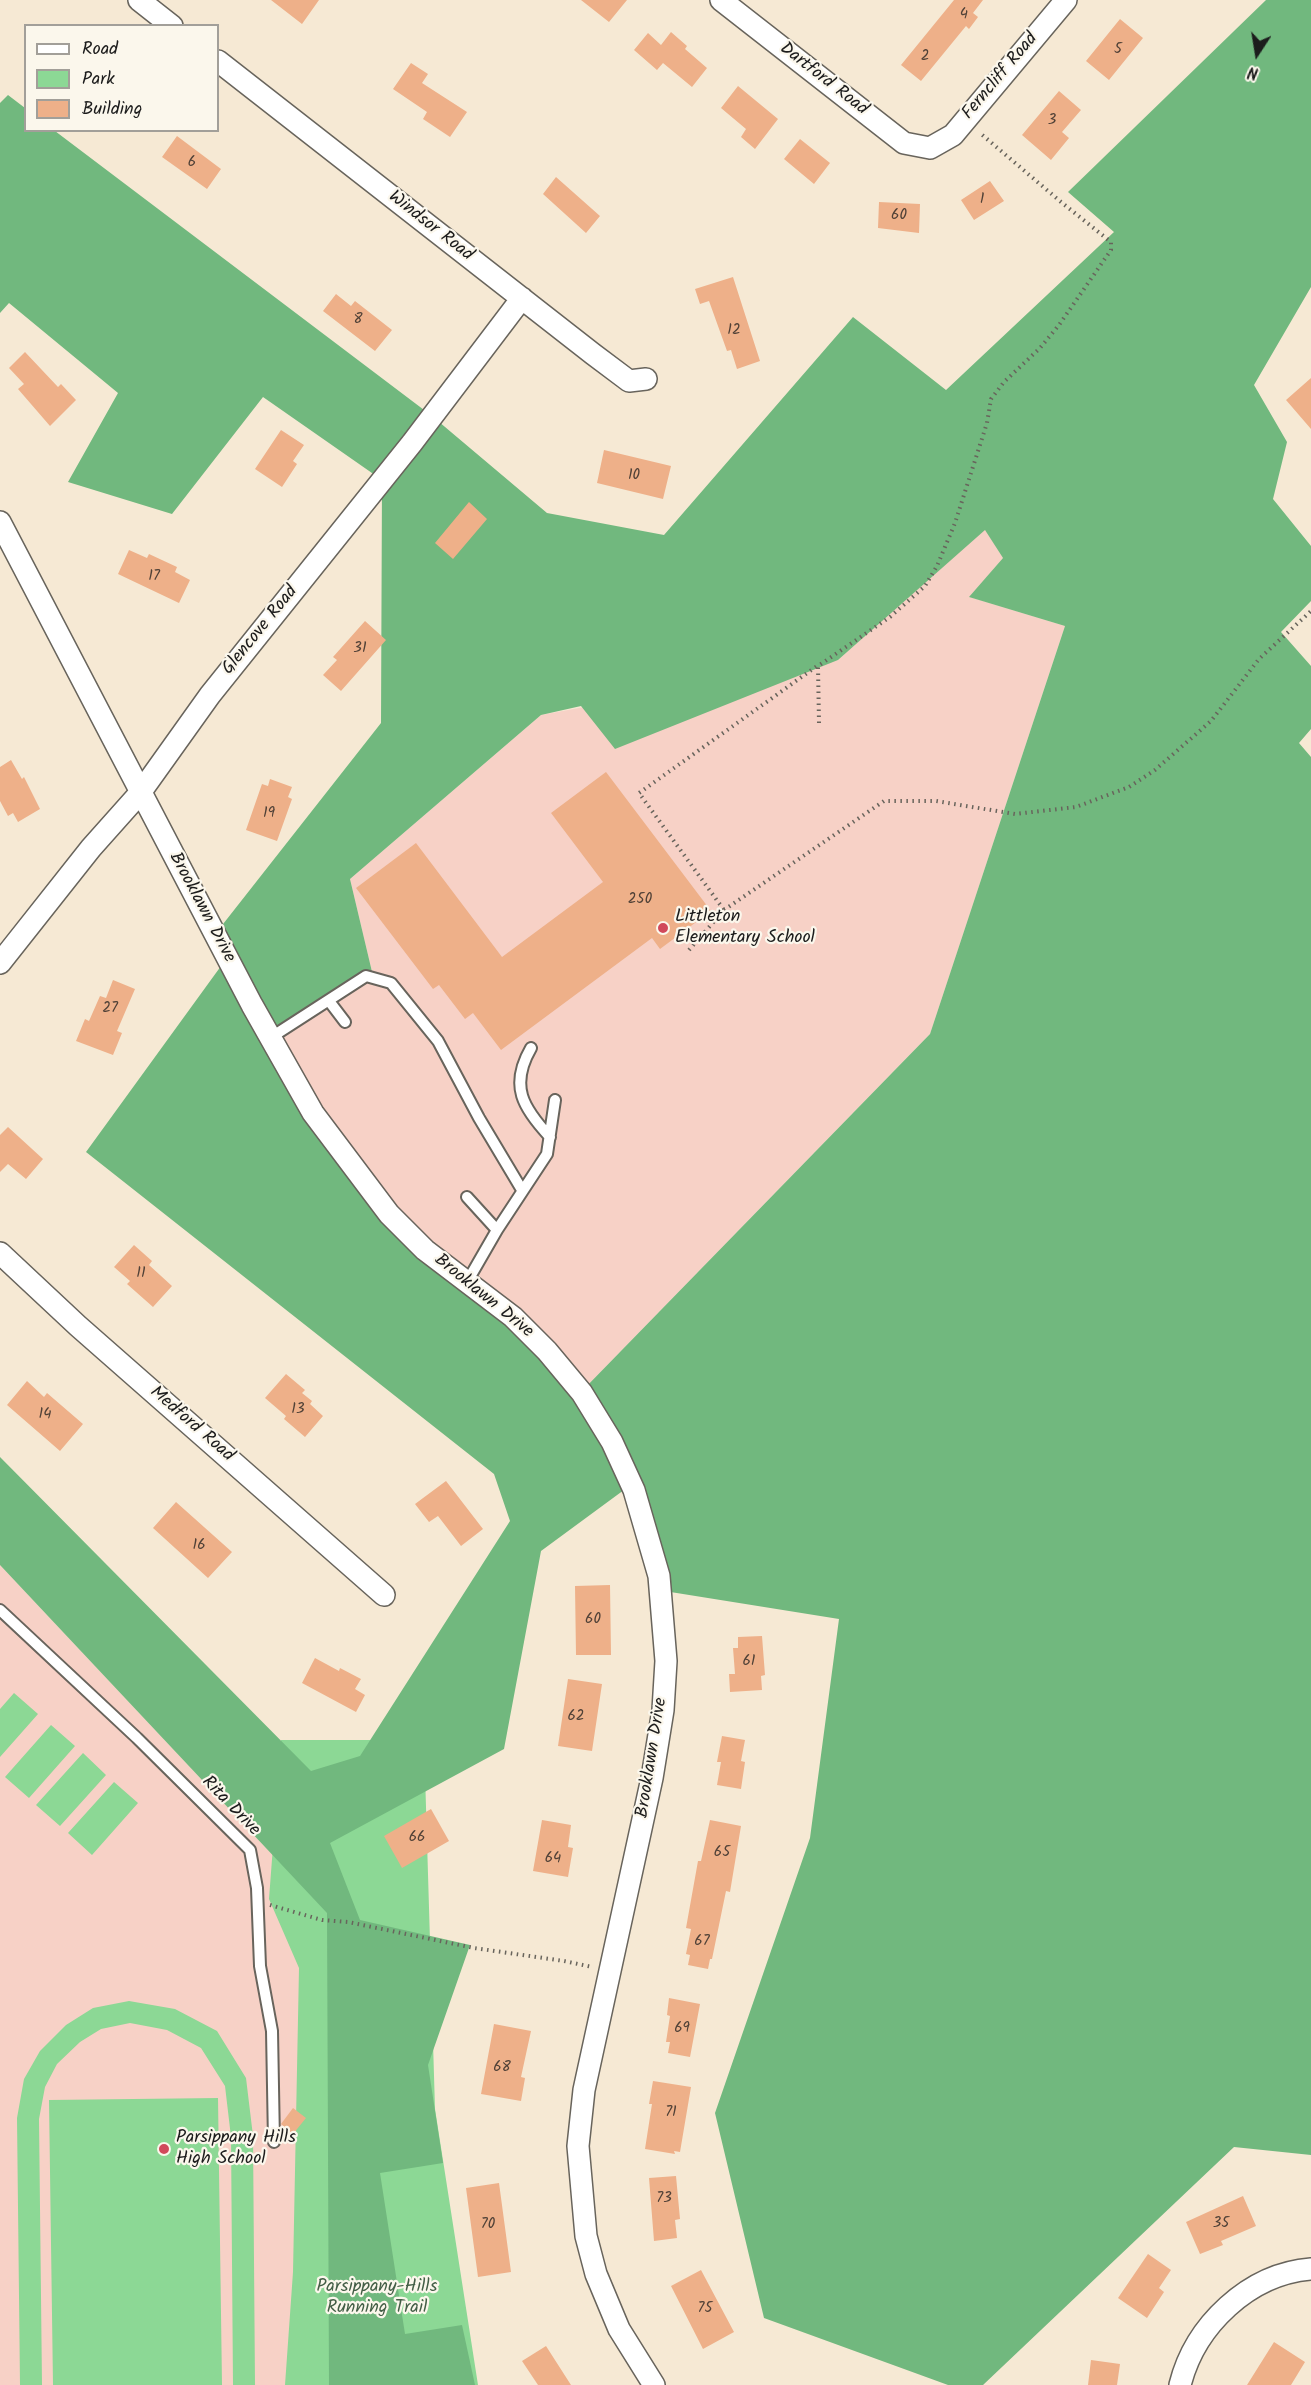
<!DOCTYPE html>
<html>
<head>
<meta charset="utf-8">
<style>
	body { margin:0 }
	#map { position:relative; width:1311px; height:2385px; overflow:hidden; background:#f6e9d4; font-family:Kalam,sans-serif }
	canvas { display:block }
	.legend { position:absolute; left:24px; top:24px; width:195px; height:108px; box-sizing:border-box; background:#fbf7ec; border:2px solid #a29f99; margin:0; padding:8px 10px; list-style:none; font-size:18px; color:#1c1c1c }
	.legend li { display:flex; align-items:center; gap:12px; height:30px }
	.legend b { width:30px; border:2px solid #a29f99 }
	.north { position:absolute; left:1227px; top:24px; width:60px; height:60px; -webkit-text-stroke:4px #fbf7ec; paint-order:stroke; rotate:192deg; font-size:16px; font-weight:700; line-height:24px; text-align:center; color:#1c1c1c }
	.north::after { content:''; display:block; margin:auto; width:21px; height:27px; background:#1c1c1c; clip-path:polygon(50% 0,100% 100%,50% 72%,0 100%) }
</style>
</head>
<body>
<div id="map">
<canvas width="1311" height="2385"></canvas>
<ul class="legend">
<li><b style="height:8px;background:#fff"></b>Road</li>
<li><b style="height:16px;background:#8cd895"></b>Park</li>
<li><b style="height:16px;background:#eeb089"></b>Building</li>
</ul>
<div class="north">N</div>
</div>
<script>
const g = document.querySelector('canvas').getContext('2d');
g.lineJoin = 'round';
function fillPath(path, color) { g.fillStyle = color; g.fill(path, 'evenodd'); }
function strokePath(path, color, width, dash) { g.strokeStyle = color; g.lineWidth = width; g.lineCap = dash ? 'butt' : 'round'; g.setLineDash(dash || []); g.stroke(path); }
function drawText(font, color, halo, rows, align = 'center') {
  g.font = font + ' Kalam,sans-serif'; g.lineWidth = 4.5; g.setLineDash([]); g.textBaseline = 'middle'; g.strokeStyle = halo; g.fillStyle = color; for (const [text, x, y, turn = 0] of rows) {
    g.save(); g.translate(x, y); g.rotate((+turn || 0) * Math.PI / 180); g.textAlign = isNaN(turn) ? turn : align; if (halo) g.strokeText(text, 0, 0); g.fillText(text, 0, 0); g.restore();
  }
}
fillPath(new Path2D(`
	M985 529 1003 558 970 597 1065 626 930 1034 581 1392 360 1183 274 1038 373 976 350 879 541 715 838 660Z
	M0 1565 327 1913 329 2385H0Z`), '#f7d1c6');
fillPath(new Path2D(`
	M14 1693 38 1714 0 1757V1709Z
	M51 1725 75 1746 29 1798 5 1777Z
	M281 1740H424L435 2109 478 2385H285L293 2272 299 1968 269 1899Z
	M83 1753 106 1775 60 1826 36 1805Z
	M114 1782 138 1803 92 1855 68 1833Z
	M129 2001 175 2009 217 2031 246 2078 253 2136 255 2385H233L231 2137 225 2086 201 2048 167 2030 130 2023 101 2029 80 2042 57 2064 45 2087 39 2119 42 2385H20L17 2118 24 2079 40 2051 66 2025 93 2008Z
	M218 2098 222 2385H53L49 2100Z`), '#8cd895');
fillPath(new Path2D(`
	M1266 0H1311V287L1254 385 1287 442 1273 499 1311 546V601L1281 632 1311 666V729L1299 743 1311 757V2155L1234 2147 983 2385H948L764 2318 715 2113 810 1838 839 1619 658 1590 628 1487 541 1551 504 1749 330 1843 360 1920 470 1945 428 2065 443 2163 380 2173 405 2334 462 2325 475 2385H329L327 1913 0 1565V1457L311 1771 360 1756 510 1521 494 1474 86 1152 229 955 216 933 381 723 382 480 263 397 172 514 68 482 118 393 9 303 0 313V103L8 95 25 108 26 130 55 131 432 416 547 513 664 535 853 317 946 390 1114 232 1068 192ZM985 530 1003 558 969 597 1065 626 930 1034 581 1392 360 1183 274 1037 373 976 350 879 541 715 581 706 615 749 838 660Z`), '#71b87e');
fillPath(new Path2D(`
	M271 0H319L302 24Z
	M581 0H627L609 22Z
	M954 0H983L973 13 978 17 969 29 966 26 921 81 901 65Z
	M1120 19 1143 38 1109 80 1086 61Z
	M671 32 687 46 685 49 707 68 692 87 663 63 657 70 634 50 648 33 661 45Z
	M411 63 428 74 422 83 467 112 450 137 423 119 427 112 393 89Z
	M738 86 778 119 755 149 741 137 746 129 721 108Z
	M1059 91 1081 110 1062 132 1069 138 1051 160 1022 135Z
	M177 136 221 169 207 189 162 157Z
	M800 139 830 163 814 184 784 159Z
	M556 177 600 216 586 233 543 194Z
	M990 181 1004 201 974 220 961 200Z
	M879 202 920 204 919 233 878 228Z
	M733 277 760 361 737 369 731 350 727 351 709 301 700 304 695 289Z
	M336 294 351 306 355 301 392 330 375 351 323 311Z
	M25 352 58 387 61 384 76 400 50 426 18 389 24 384 9 368Z
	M1311 378V429L1286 400Z
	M281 430 304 445 293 461 297 464 282 487 255 469Z
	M604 450 671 466 663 499 597 483Z
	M469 502 487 519 453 559 435 543Z
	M129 550 147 558 149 554 177 567 175 572 190 580 179 603 118 574Z
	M365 621 386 640 341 691 323 675 337 660 333 657Z
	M11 760 22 779 24 777 40 809 18 822 13 813 8 816 0 801V767Z
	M606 772 711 911 660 949 652 938 501 1050 473 1013 465 1019 439 985 433 989 356 888 416 843 502 957 603 882 551 813Z
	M270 779 292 787 288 797 292 799 277 841 246 830 262 784 268 786Z
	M113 980 135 989 117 1031 122 1033 113 1055 76 1041 85 1019 89 1021 100 996 106 998Z
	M8 1127 43 1159 26 1179 8 1164 0 1172V1135Z
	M134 1245 152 1261 149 1265 172 1286 153 1307 127 1284 130 1281 114 1267Z
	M286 1374 305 1390 302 1393 312 1401 310 1404 323 1416 305 1437 284 1419 286 1416 265 1398Z
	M27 1381 44 1397 47 1393 83 1424 60 1451 7 1405Z
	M446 1481 483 1529 461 1546 438 1516 429 1522 415 1504Z
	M176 1502 232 1552 208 1578 153 1528Z
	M610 1585 611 1655H576L575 1586Z
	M762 1636 765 1675 761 1676 762 1690 730 1692 729 1674H735L733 1648H738V1637Z
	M315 1658 339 1671 340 1668 361 1679 355 1689 365 1695 356 1712 302 1683Z
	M568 1679 602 1684 592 1751 558 1746Z
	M722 1736 745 1740 741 1761 745 1762 741 1789 717 1785 721 1762H717Z
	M431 1809 449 1841 402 1868 384 1836Z
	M542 1820 571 1825 568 1847 573 1848 568 1877 533 1871Z
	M710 1820 741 1826 730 1892 726 1891 712 1959H710L708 1969 688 1965 690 1955 686 1954 691 1929 686 1928 698 1861H701Z
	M669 1998 700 2004 690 2057 668 2053 670 2042H666L670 2016 667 2015Z
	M494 2024 531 2031 521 2077 525 2078 521 2101 481 2094Z
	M653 2081 691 2087 680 2152 674 2151 675 2154 645 2149 652 2104H649Z
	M293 2108 306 2118 293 2134 281 2124Z
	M676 2176 680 2219 675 2220 677 2238 654 2241 649 2178Z
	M499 2183 511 2272 478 2277 466 2188Z
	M1243 2196 1256 2226 1221 2241 1223 2245 1200 2254 1186 2222Z
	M1148 2254 1171 2270 1159 2288 1164 2292 1147 2318 1118 2298Z
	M701 2270 734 2332 703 2349 671 2286Z
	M1274 2342 1305 2362 1291 2385H1247Z
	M546 2346 571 2385H538L522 2361Z
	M1091 2360 1120 2364 1117 2385H1088Z`), '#eeb089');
const service = new Path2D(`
	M329 1001 345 1022
	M270 1038 366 976 391 983 438 1041 479 1118 522 1190
	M531 1048C509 1086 523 1108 550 1137
	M467 1197 497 1230
	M467 1282 497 1230 547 1154 555 1100
	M0 1610 137 1738 250 1850 257 1888 260 1966 272 2031 274 2142`);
const minor = new Path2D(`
	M139 0 172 26
	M721 0 904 143 930 148 953 135 1066 0
	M218 61 593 354 629 381 646 379
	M0 522 252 1005 313 1113 389 1214 425 1250 513 1317 547 1351 582 1393 612 1442 634 1490 659 1576 666 1661 663 1710 652 1778 584 2090 578 2146 586 2236 596 2274 619 2329 654 2385
	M0 963 91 848 140 793 210 695 412 443 522 298
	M0 1253 78 1326 384 1595
	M1180 2385C1195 2325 1249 2274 1311 2269`);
strokePath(service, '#68645c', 14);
strokePath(minor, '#68645c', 24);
strokePath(new Path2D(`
	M819 723 818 666 890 617 925 586 937 566 955 523 987 423 991 399 1004 382 1040 348 1059 325 1111 250V242L1061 202 980 133
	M724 910 884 801H936L1015 814 1076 807 1129 787 1155 770 1211 721 1259 659 1311 611
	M689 950 724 910 639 793 817 666
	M270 1905 322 1920 348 1922 474 1948 564 1961 592 1967`), '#68645c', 4, [1.5, 4.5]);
strokePath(service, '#fff', 10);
strokePath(minor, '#fff', 21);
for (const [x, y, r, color] of [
	[663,928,6,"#d1495b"],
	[164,2149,6,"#d1495b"]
]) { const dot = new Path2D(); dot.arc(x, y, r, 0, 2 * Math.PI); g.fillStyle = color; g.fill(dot); strokePath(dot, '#fbf7ec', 2); }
drawText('15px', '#504137', null, [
	["4",964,15],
	["5",1118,50],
	["2",925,57],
	["3",1052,121],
	["6",192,163],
	["1",982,200],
	["60",899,216],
	["8",358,320],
	["12",734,331],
	["10",634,476],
	["17",154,577],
	["31",360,649],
	["19",269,814],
	["250",640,900],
	["27",110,1009],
	["11",141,1274],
	["13",298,1410],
	["14",45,1415],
	["16",199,1546],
	["60",593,1620],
	["61",749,1662],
	["62",576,1717],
	["66",417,1838],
	["65",722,1853],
	["64",553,1859],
	["67",702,1942],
	["69",682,2029],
	["68",502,2068],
	["71",671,2113],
	["73",664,2199],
	["35",1221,2224],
	["70",488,2225],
	["75",705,2309]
]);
drawText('18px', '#1c1c1c', '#fbf7ec', [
	["Ferncliff Road",1001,77,-50],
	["Dartford Road",823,80,38],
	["Windsor Road",430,227,38],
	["Glencove Road",261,631,-51],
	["Brooklawn Drive",201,908,62],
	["Brooklawn Drive",483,1297,39],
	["Medford Road",191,1425,41],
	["Brooklawn Drive",653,1758,-81],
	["Rita Drive",230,1807,46]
]);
drawText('18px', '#1c1c1c', '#fbf7ec', [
	["Littleton",675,918],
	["Elementary School",675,939],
	["Parsippany Hills",176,2139],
	["High School",176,2160]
], 'left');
drawText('18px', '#435e46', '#fbf7ec', [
	["Parsippany-Hills",377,2288],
	["Running Trail",377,2309]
]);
</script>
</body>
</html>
